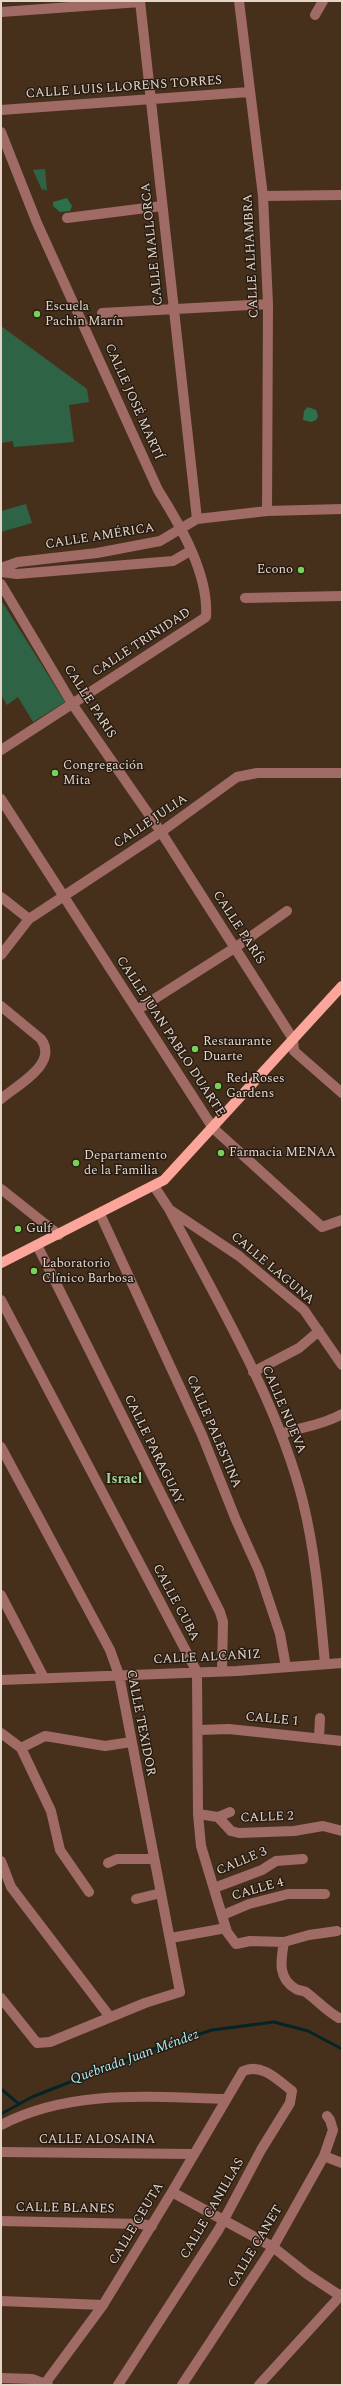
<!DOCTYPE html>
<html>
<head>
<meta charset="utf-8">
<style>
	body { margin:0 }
	#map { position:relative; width:343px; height:2386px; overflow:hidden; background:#47301b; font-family:Spectral,serif }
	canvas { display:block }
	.frame { position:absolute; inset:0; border:2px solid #e4d5c8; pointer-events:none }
</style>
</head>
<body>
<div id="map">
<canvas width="343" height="2386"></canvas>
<div class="frame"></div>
</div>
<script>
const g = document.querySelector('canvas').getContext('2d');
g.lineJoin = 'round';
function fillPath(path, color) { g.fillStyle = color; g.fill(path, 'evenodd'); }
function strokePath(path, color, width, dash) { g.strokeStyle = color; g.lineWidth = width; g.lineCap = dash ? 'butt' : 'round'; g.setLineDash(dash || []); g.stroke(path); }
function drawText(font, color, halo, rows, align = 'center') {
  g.font = font + ' Spectral,serif'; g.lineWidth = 3; g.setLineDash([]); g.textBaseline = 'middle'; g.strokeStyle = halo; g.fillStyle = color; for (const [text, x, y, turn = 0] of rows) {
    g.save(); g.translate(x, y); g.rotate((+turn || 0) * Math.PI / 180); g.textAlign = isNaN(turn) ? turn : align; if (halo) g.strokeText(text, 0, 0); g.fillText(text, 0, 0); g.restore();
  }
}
fillPath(new Path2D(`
	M45 169 47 191H46L45 189 42 190 33 170Z
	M1 326 87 389 89 402 69 405 74 442 14 447 13 441 1 443Z
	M26 504 32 523 1 532V511Z
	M1 600 65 702 33 722 18 697 7 705 1 695Z`), '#2f6345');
fillPath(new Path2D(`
	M67 198 72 206 70 211 60 212 53 206V202Z
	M308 407 316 410 318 416 316 420 311 422 303 420 304 411Z`), '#2c714b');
strokePath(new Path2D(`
	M1 2089 19 2104
	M1 2114 32 2097 156 2048 212 2030 274 2022 308 2031 342 2049`), '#042427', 3);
strokePath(new Path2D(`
	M140 1 197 519
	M239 1 263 196 268 304 267 511
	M1 12 140 2
	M315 15 323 1
	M1 110 249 92
	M1 132 37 223 158 490C180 525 209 574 206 617L1 750
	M263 196 342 195
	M67 218 162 206
	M102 313 268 304
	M1 568 18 562 97 553 160 541 197 519 267 511 342 509
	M1 572 17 574 173 561 190 551
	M1 584 73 705 161 832 293 1039 294 1051 342 1093
	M245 598 342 596
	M1 799 213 1128 322 1227 342 1220
	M1 897 29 919
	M1 955 29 919 161 832 237 777 257 773H342
	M1 1006 41 1039C59 1064 17 1085 1 1099
	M137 1010 236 947 287 911
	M154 1186 169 1209C217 1301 278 1402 303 1502 316 1555 320 1610 325 1664
	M1 1189 59 1235
	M170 1210 239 1256 304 1310 342 1365
	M100 1214 202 1435 236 1520 259 1571 280 1634 286 1667
	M37 1245 220 1612 223 1622 222 1671
	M1 1300 197 1672 198 1814 201 1846 227 1932 236 1944 250 1941 284 1942 309 1935 337 1931
	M253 1372 299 1348 319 1331
	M281 1434C302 1427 323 1425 342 1414
	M1 1447 110 1650 119 1675 180 1992 145 2003 50 2042 37 2043 1 1998
	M1 1595 44 1678
	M1 1680 237 1671 342 1663
	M199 1730 229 1729 342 1741
	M1 1733 21 1748 51 1811 60 1850 89 1892
	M319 1738 320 1718
	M21 1748 45 1736 105 1746 131 1742
	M198 1814 218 1817 231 1831 239 1833 294 1831 323 1826 342 1831
	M218 1817 230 1812
	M1 1861 11 1887 110 2017
	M108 1863 117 1859H154
	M214 1888 262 1870 276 1861 303 1859
	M136 1899 161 1893
	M223 1915 249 1904 288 1894H325
	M171 1938 226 1928
	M284 1942C281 1960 277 1978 296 1989 299 1991 304 1990 307 1993 318 2001 326 2011 339 2018
	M1 2125C70 2089 150 2097 225 2099
	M1 2152 193 2154
	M324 2156 342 2163
	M172 2192 273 2247 307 2274 339 2295
	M1 2221 141 2224 152 2226
	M1 2301 103 2305
	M1 2378 32 2379 48 2385
	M44 2385 103 2305 172 2192 243 2071C262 2063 277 2079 292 2091L290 2103 261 2150 219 2229 118 2385
	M182 2385 273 2247 324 2156 333 2130 330 2120 327 2116
	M259 2385 342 2294`), '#a06b65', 10);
strokePath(new Path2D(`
	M1 1263 164 1180 342 986`), '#fba59b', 10);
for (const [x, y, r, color] of [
	[37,314,4,"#78d158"],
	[301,570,4,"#78d158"],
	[55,773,4,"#78d158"],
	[195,1049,4,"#78d158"],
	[218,1086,4,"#78d158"],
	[221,1153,4,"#78d158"],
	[76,1163,4,"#78d158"],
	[18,1229,4,"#78d158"],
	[34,1271,4,"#78d158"]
]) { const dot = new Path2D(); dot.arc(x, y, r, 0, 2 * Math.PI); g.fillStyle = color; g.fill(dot); strokePath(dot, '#261b12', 1.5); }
drawText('13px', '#e4d5c8', '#261b12', [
	["CALLE LUIS LLORENS TORRES",124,88,-4],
	["CALLE MALLORCA",153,244,-96],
	["CALLE ALHAMBRA",252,256,-93],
	["CALLE JOSÉ MARTÍ",133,402,66],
	["CALLE AMÉRICA",100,537,-9],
	["CALLE TRINIDAD",142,643,-33],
	["CALLE PARIS",89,702,57],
	["CALLE JULIA",151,822,-34],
	["CALLE PARÍS",238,928,57],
	["CALLE JUAN PABLO DUARTE",170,1037,57],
	["CALLE LAGUNA",272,1269,40],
	["CALLE NUEVA",283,1410,67],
	["CALLE PALESTINA",213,1432,67],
	["CALLE PARAGUAY",153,1450,64],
	["CALLE CUBA",175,1603,62],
	["CALLE ALCAÑIZ",207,1658,-3],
	["CALLE 1",272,1720,5],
	["CALLE TEXIDOR",140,1723,79],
	["CALLE 2",267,1818,-2],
	["CALLE 3",242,1862,-23],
	["CALLE 4",258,1890,-16],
	["CALLE ALOSAINA",97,2140],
	["CALLE BLANES",65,2209,1],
	["CALLE CANILLAS",213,2209,-60],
	["CALLE CEUTA",137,2224,-59],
	["CALLE CANET",256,2247,-59]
]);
drawText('13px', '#e4d5c8', '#261b12', [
	["Escuela",45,307],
	["Pachin Marín",45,322],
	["Econo",293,570,"right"],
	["Congregación",63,766],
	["Mita",63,781],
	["Restaurante",203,1042],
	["Duarte",203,1057],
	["Red Roses",226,1079],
	["Gardens",226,1094],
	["Farmacia MENAA",229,1153],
	["Departamento",84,1156],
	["de la Familia",84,1171],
	["Gulf",26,1229],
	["Laboratorio",42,1264],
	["Clínico Barbosa",42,1279]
], 'left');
drawText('bold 14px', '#a6d797', '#261b12', [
	["Israel",124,1480]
]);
drawText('italic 14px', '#a8f2fa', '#261b12', [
	["Quebrada Juan Méndez",135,2058,-20]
]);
</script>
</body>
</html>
